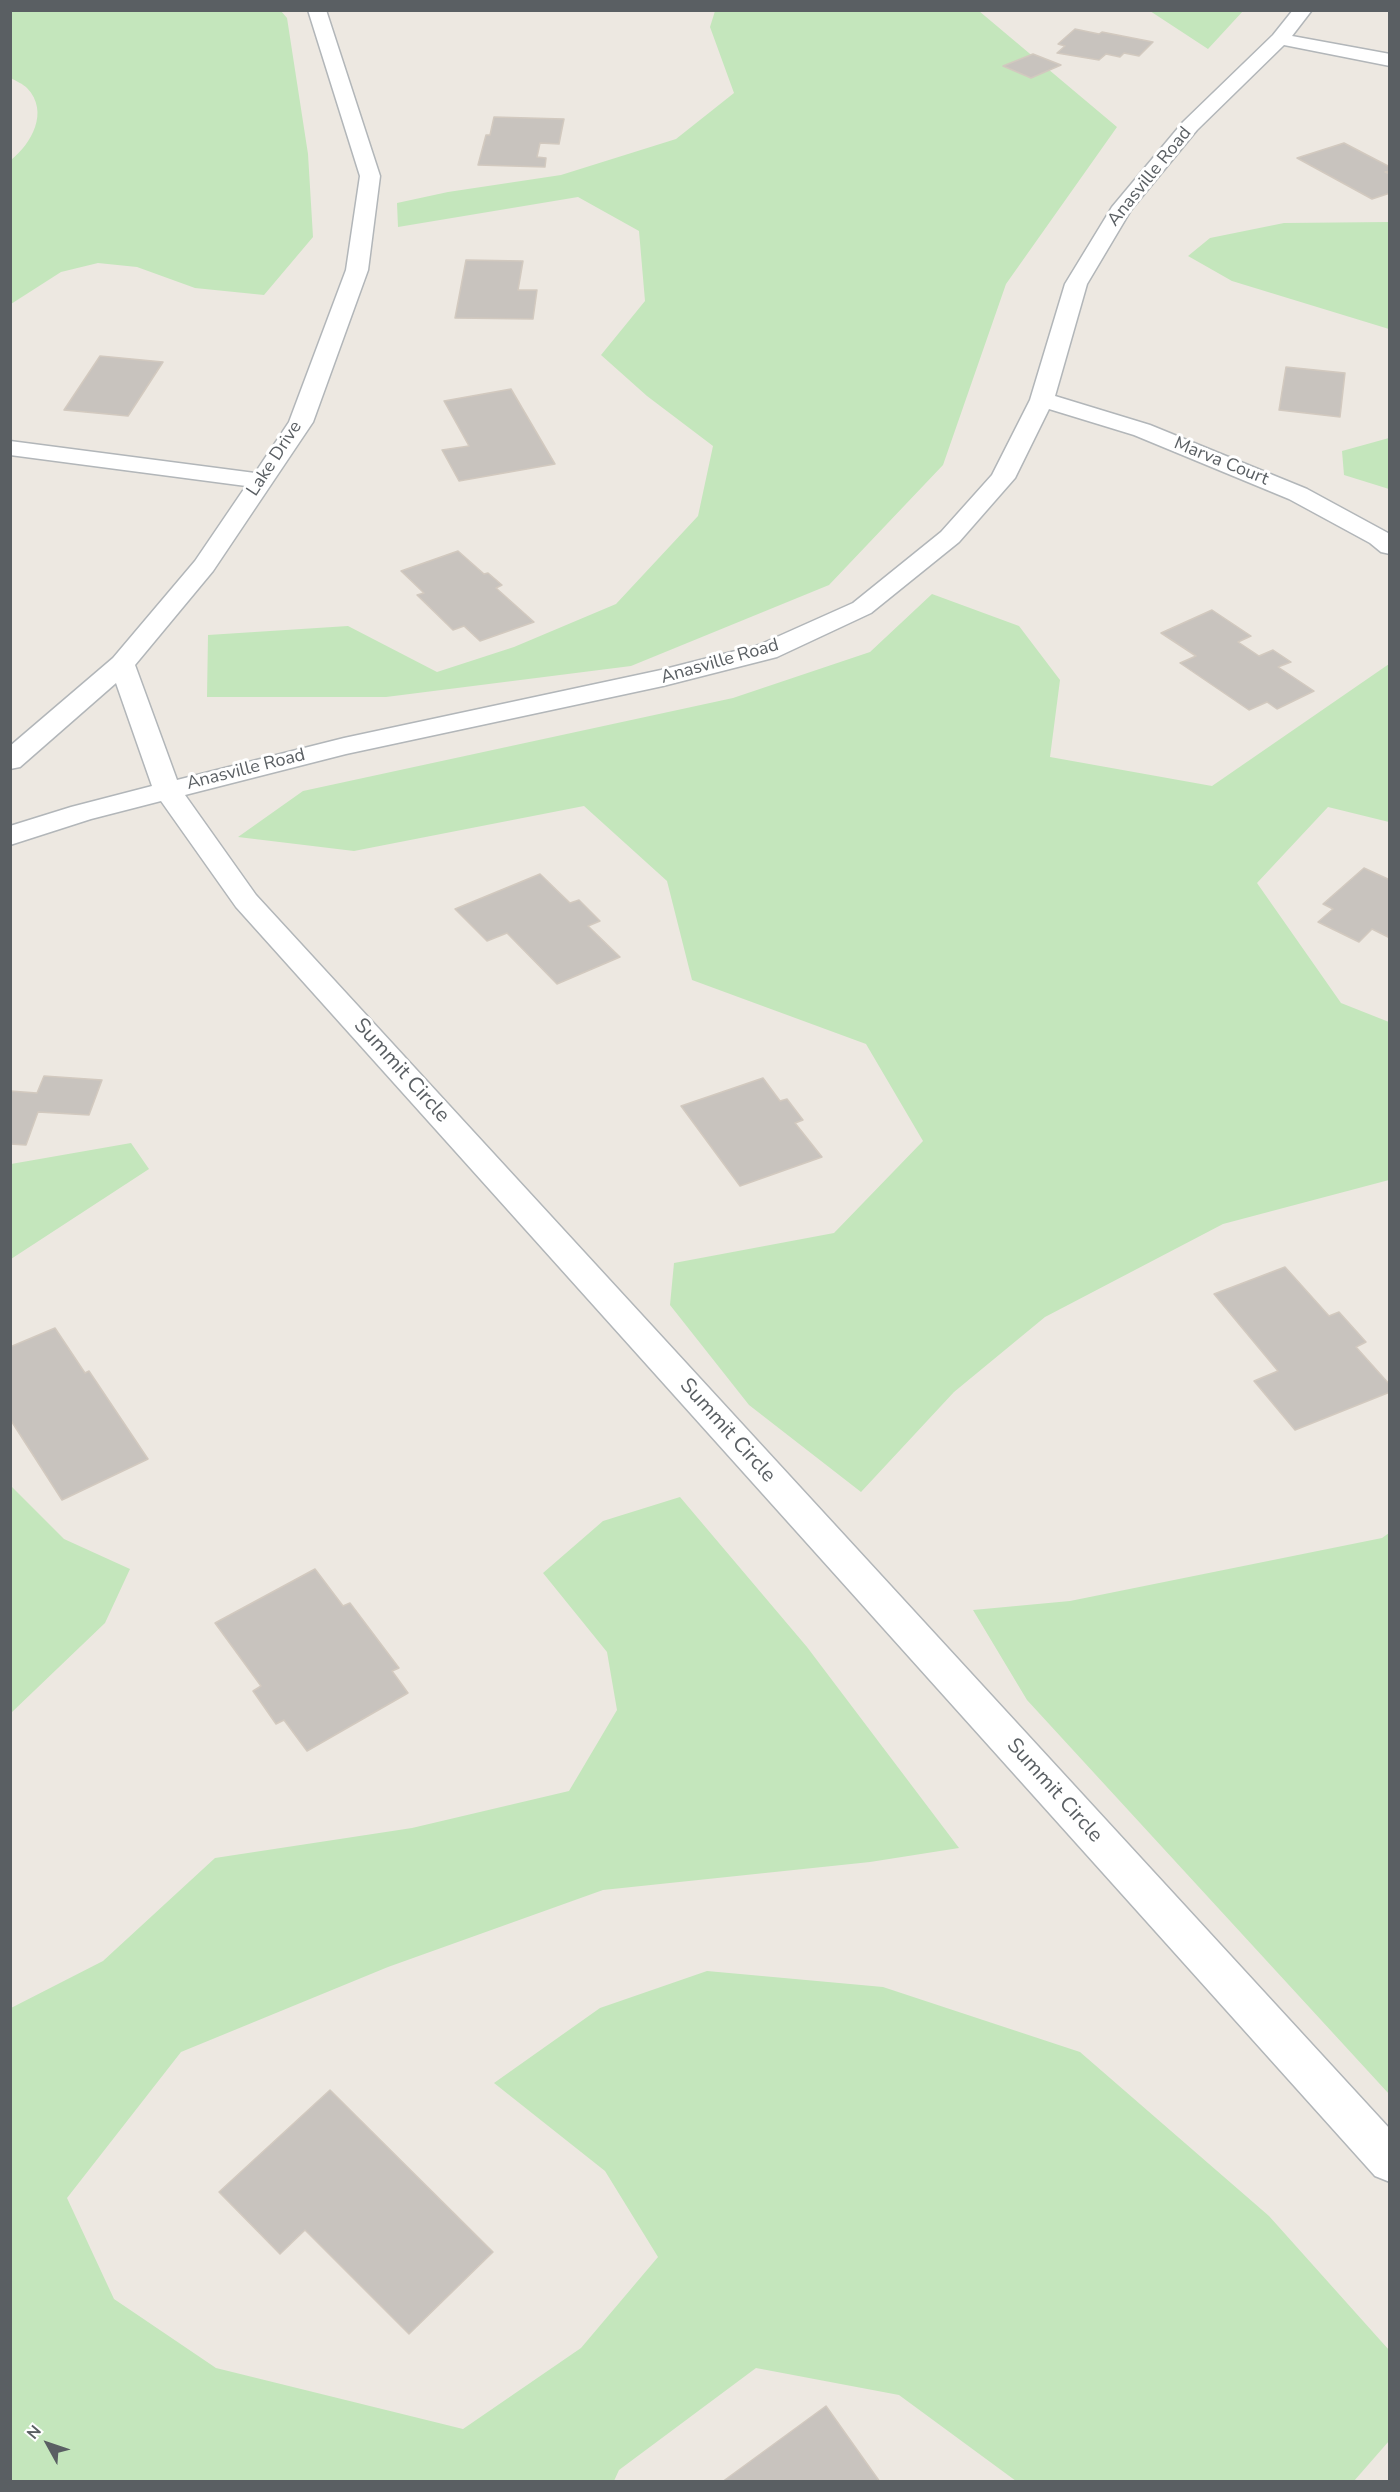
<!DOCTYPE html>
<html>
<head>
<meta charset="utf-8">
<style>
	body { margin:0 }
	#map { position:relative; width:1400px; height:2492px; overflow:hidden; background:#ede8e1; font-family:"Nunito Sans",sans-serif }
	canvas { display:block }
	.frame { position:absolute; inset:0; border:12px solid #5a5f63; pointer-events:none }
	.north { position:absolute; left:18px; top:2414px; width:60px; height:60px; -webkit-text-stroke:4px #fff; paint-order:stroke; rotate:310deg; font-size:16px; font-weight:700; line-height:24px; text-align:center; color:#5a5f63 }
	.north::after { content:''; display:block; margin:auto; width:21px; height:27px; background:#5a5f63; clip-path:polygon(50% 0,100% 100%,50% 72%,0 100%) }
</style>
</head>
<body>
<div id="map">
<canvas width="1400" height="2492"></canvas>
<div class="frame"></div>
<div class="north">N</div>
</div>
<script>
const g = document.querySelector('canvas').getContext('2d');
g.lineJoin = 'round';
function fillPath(path, color) { g.fillStyle = color; g.fill(path, 'evenodd'); }
function strokePath(path, color, width, dash) { g.strokeStyle = color; g.lineWidth = width; g.lineCap = dash ? 'butt' : 'round'; g.setLineDash(dash || []); g.stroke(path); }
function drawText(font, color, halo, rows, align = 'center') {
  g.font = font + ' "Nunito Sans",sans-serif'; g.lineWidth = 6; g.setLineDash([]); g.textBaseline = 'middle'; g.strokeStyle = halo; g.fillStyle = color; for (const [text, x, y, turn = 0] of rows) {
    g.save(); g.translate(x, y); g.rotate((+turn || 0) * Math.PI / 180); g.textAlign = isNaN(turn) ? turn : align; if (halo) g.strokeText(text, 0, 0); g.fillText(text, 0, 0); g.restore();
  }
}
fillPath(new Path2D(`
	M11 10 281 11 287 18 308 154 313 237 264 295 195 288 137 267 98 263 61 272 11 304V160C31 144 50 112 27 88 23 84 16 81 11 78Z
	M715 11H979L1117 127 1006 284 943 465 829 585 631 666 386 697H207L208 635 348 626 437 672 514 647 616 604 698 516 713 446 647 396 601 355 645 301 639 231 578 197 398 227 397 203 448 192 561 175 676 139 734 93 710 27Z
	M1150 11H1243L1208 49Z
	M1389 222V329L1232 281 1188 256 1210 238 1284 223Z
	M1389 438V489L1344 475 1342 451Z
	M932 594 1019 626 1060 680 1050 757 1212 786 1389 664V822L1328 807 1257 883 1341 1003 1389 1022V1180L1223 1224 1045 1317 954 1392 861 1492 749 1405 670 1305 674 1263 834 1233 923 1141 866 1044 692 980 667 881 584 806 354 851 238 837 303 791 733 698 870 652Z
	M131 1143 149 1169 11 1259V1164Z
	M11 1486 64 1539 130 1569 105 1623 11 1713Z
	M680 1497 807 1647 959 1848 870 1862 603 1890 388 1967 181 2052 67 2198 114 2299 216 2368 463 2429 581 2348 658 2257 605 2171 494 2083 600 2008 707 1971 883 1987 1080 2052 1269 2216 1389 2350V2441L1354 2481H1016L899 2395 756 2368 619 2470 614 2481H11V2008L103 1961 215 1858 412 1828 569 1791 617 1710 607 1652 543 1573 603 1521Z
	M1389 1533V2094L1027 1700 973 1610 1070 1601 1382 1538Z`), '#c4e6bc');
const building = new Path2D(`
	M1075 29 1099 34 1102 32 1153 42 1139 56 1124 53 1120 57 1106 54 1099 60 1057 53 1065 46 1058 44Z
	M1033 54 1061 65 1031 78 1003 66Z
	M494 117 564 119 559 144 540 143 537 157 546 158 545 167 478 165 486 135H490Z
	M1344 143 1390 167V171L1385 172 1390 174V193L1372 199 1297 158Z
	M466 260 523 261 518 290H537L533 319 455 318Z
	M100 356 163 362 128 416 64 410Z
	M1286 367 1345 373 1340 417 1279 410Z
	M511 389 555 464 459 481 442 450 469 446 444 401Z
	M458 551 484 574 488 573 502 585 496 588 534 622 480 641 464 626 453 630 417 595 424 593 401 571Z
	M1212 610 1251 636 1238 642 1259 656 1273 650 1291 662 1278 667 1314 691 1277 709 1267 702 1249 710 1180 663 1196 656 1161 633Z
	M1364 868 1390 880V938L1372 929 1359 942 1318 922 1333 909 1323 904Z
	M540 874 570 903 579 900 600 921 588 926 620 957 557 984 507 933 487 941 455 909Z
	M44 1076 102 1080 89 1115 38 1112 26 1145 10 1144V1091L37 1093Z
	M763 1078 780 1101 787 1099 803 1120 795 1123 822 1157 740 1186 681 1106Z
	M1285 1267 1329 1316 1339 1312 1366 1342 1356 1347 1390 1385V1392L1295 1430 1254 1381 1278 1371 1214 1294Z
	M55 1328 85 1373 89 1371 148 1459 62 1500 10 1419V1347Z
	M315 1569 343 1606 350 1603 399 1668 392 1671 408 1693 307 1751 284 1720 276 1724 253 1691 261 1686 215 1623Z
	M330 2090 493 2252 409 2334 305 2230 280 2254 219 2192Z
	M826 2406 880 2482H722Z`);
fillPath(building, '#c8c3be');
strokePath(building, '#d2c9bf', 1.5);
const minor = new Path2D(`
	M308 10H326L380 176 368 270 313 422 213 571 135 665 177 780 344 738 661 670 759 645 853 603 941 532 992 475 1030 400 1065 284 1112 207 1183 122 1273 35 1293 10H1312L1292 36 1390 54V66L1284 45 1197 130 1131 210 1087 284 1055 396 1150 425 1307 489 1388 533 1390 554 1381 552 1370 543 1289 499 1134 435 1049 409 1015 478 959 542 871 613 777 657 663 686 346 754 185 795 256 895 1390 2129V2182L1375 2176 236 907 161 801 91 819 10 845V826L71 807 152 786 116 683 20 767 10 769V746L113 658 195 561 246 486 10 455V441L255 473 289 422 346 270 360 176Z`);
strokePath(minor, '#b2b6b9', 3);
fillPath(minor, '#fff');
drawText('18px', '#5a5f63', '#fff', [
	["Anasville Road",1150,177,-51],
	["Lake Drive",275,459,-57],
	["Marva Court",1221,462,22],
	["Anasville Road",720,662,-16],
	["Anasville Road",246,770,-14]
]);
drawText('21px', '#5a5f63', '#fff', [
	["Summit Circle",401,1071,48],
	["Summit Circle",727,1431,48],
	["Summit Circle",1054,1791,48]
]);
</script>
</body>
</html>
